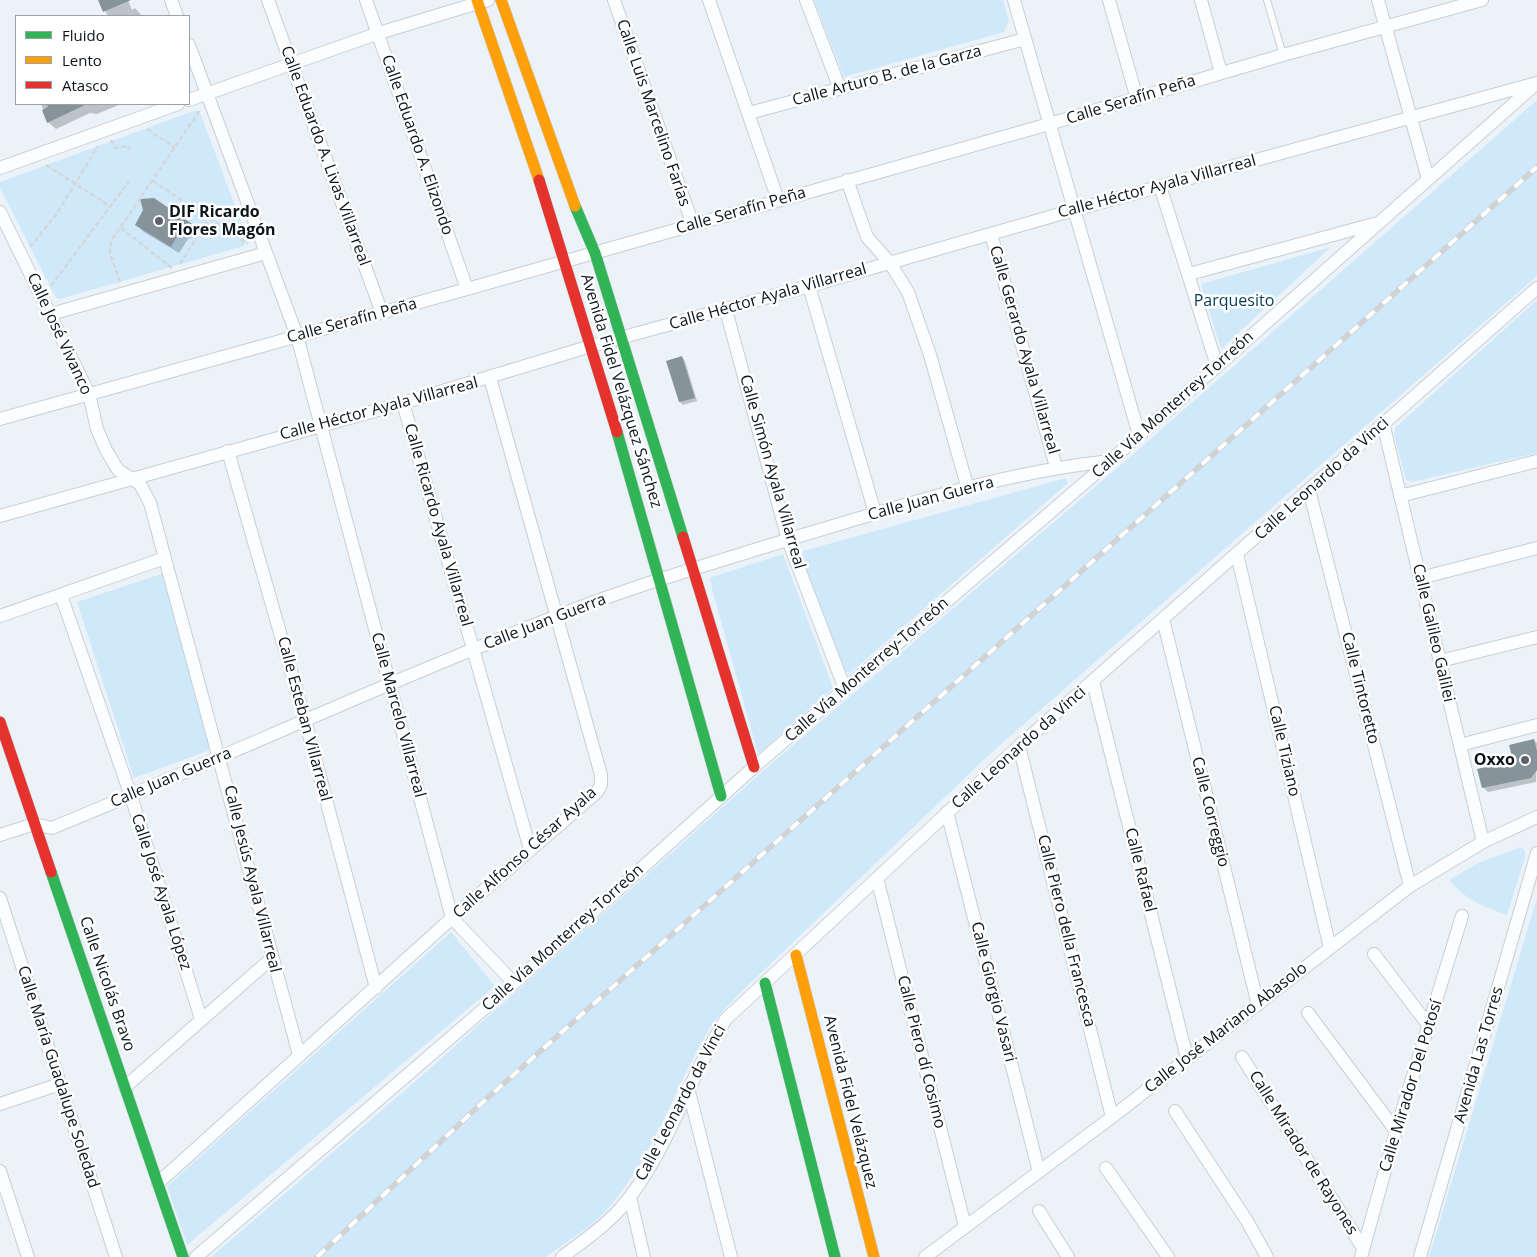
<!DOCTYPE html>
<html>
<head>
<meta charset="utf-8">
<style>
	body { margin:0 }
	#map { position:relative; width:1537px; height:1257px; overflow:hidden; background:#ecf3f8; font-family:"Open Sans",sans-serif }
	canvas { display:block }
	.legend { position:absolute; left:15px; top:15px; width:175px; height:90px; box-sizing:border-box; background:#fff; border:1px solid #9ea1a3; margin:0; padding:6px 9px; list-style:none; font-size:15px; color:#0d151a }
	.legend li { display:flex; align-items:center; gap:10px; height:25px }
	.legend b { width:25px; border:1px solid #9ea1a3 }
</style>
</head>
<body>
<div id="map">
<canvas width="1537" height="1257"></canvas>
<ul class="legend">
<li><b style="height:6px;background:#30b455"></b>Fluido</li>
<li><b style="height:6px;background:#ff9f0a"></b>Lento</li>
<li><b style="height:6px;background:#e5322d"></b>Atasco</li>
</ul>
</div>
<script>
const g = document.querySelector('canvas').getContext('2d');
g.lineJoin = 'round';
function fillPath(path, color) { g.fillStyle = color; g.fill(path, 'evenodd'); }
function strokePath(path, color, width, dash) { g.strokeStyle = color; g.lineWidth = width; g.lineCap = dash ? 'butt' : 'round'; g.setLineDash(dash || []); g.stroke(path); }
function drawText(font, color, halo, rows, align = 'center') {
  g.font = font + ' "Open Sans",sans-serif'; g.lineWidth = 5; g.setLineDash([]); g.textBaseline = 'middle'; g.strokeStyle = halo; g.fillStyle = color; for (const [text, x, y, turn = 0] of rows) {
    g.save(); g.translate(x, y); g.rotate((+turn || 0) * Math.PI / 180); g.textAlign = isNaN(turn) ? turn : align; if (halo) g.strokeText(text, 0, 0); g.fillText(text, 0, 0); g.restore();
  }
}
fillPath(new Path2D(`
	M814 0H1003L1009 21 1004 32 844 77Z
	M1537 100V276L991 753 740 993C729 1005 716 1017 708 1031 675 1088 654 1153 612 1204 594 1226 568 1241 546 1257H211L417 1080 763 771 1130 457Z
	M196 110 201 115 248 240 244 246 60 299 56 298 0 188V182Z
	M1331 247 1221 349 1201 284Z
	M1537 300V453L1412 482 1406 480 1394 435 1395 428Z
	M1066 478 1068 483 850 673 845 671 802 556 803 551Z
	M783 554 833 688 758 754 709 578Z
	M164 573 210 750 134 778 77 602Z
	M1521 847 1525 850V857L1507 915C1482 906 1467 901 1449 880L1478 863Z
	M1537 898V1257H1429Z
	M451 932 495 986 187 1245 167 1186Z`), '#cfe9fa');
fillPath(new Path2D(`
	M99 0H128L132 10 135 8 142 16H108Z
	M41 104H121L97 114 90 113 56 129 48 122Z
	M154 200 201 234 188 239 179 253 144 232 136 225Z
	M682 357 685 361 697 401 683 405 680 402Z
	M1534 740 1537 743 1536 782 1488 792 1483 787 1515 762Z`), '#0003');
fillPath(new Path2D(`
	M98 0H131L103 12Z
	M47 104H87L47 123 42 110 48 107Z
	M154 198 195 226 180 231 171 247 135 225 143 210 140 199Z
	M682 356 695 398 679 402 666 361Z
	M1534 739 1537 751V770L1531 778 1482 788 1477 769 1513 761 1509 745Z`), '#86939a');
const lane = new Path2D(`
	M1267 0 1283 55`);
const street = new Path2D(`
	M171 0 177 16
	M268 0 382 313
	M366 0 467 289
	M614 0 693 225
	M709 0 778 200
	M806 0 840 89
	M1014 0 1139 435
	M1109 0 1137 99
	M1201 0 1221 73
	M1378 0 1428 179
	M189 45 297 336 452 918 514 983
	M189 100 379 33 488 0
	M749 113 1025 39
	M0 168 178 104
	M847 180 867 237 890 263 908 292 930 355 968 489
	M1160 186 1217 366
	M0 212 89 394 97 429 106 450 118 470 140 484 150 503 299 1055
	M991 234 1056 467
	M1189 274 1374 224
	M809 286 875 513
	M726 310 788 540 845 689
	M51 314 266 253
	M403 403 530 849
	M0 419 467 289 1049 124 1283 55 1482 0
	M1383 423 1483 842
	M228 451 305 720 376 988
	M1309 490 1410 886
	M1400 496 1537 461
	M0 516 403 403 591 346 809 286 1074 210 1533 84
	M1237 554 1330 948
	M1420 578 1537 548
	M61 595 131 796 201 1019
	M0 616 165 558
	M1163 619 1258 1005
	M1440 661 1537 637
	M1093 682 1187 1058
	M1460 745 1537 725
	M1019 746 1112 1117
	M947 812 1039 1172
	M0 835 34 824 52 828C221 759 386 682 557 616 638 584 720 561 803 535 903 505 1006 472 1110 461
	M877 878 965 1226
	M0 898 116 1257
	M1374 954 1429 1026
	M1308 1013 1396 1131
	M1242 1057 1363 1248
	M125 1087 272 958
	M689 1092 731 1257
	M0 1104 60 1084
	M1175 1111 1247 1221 1267 1257
	M1106 1168 1168 1257
	M0 1171 28 1257
	M158 1183 452 918 597 792 601 785V775L490 378
	M630 1197 644 1257
	M1039 1211 1068 1257
	M196 1257 514 983 754 767 1110 461 1537 83
	M562 1257C582 1242 604 1227 621 1208 668 1153 687 1080 726 1019L1019 746 1537 288
	M925 1257 1112 1117 1410 886 1483 842 1537 817
	M1361 1257 1396 1131 1462 916
	M1420 1257 1537 853`);
const fast = new Path2D(`
	M575 206 595 253 683 537
	M617 432 721 796
	M51 872 183 1257
	M765 983 835 1257`);
const slow = new Path2D(`
	M477 0 539 180
	M501 0 575 206
	M796 955 874 1257`);
const jam = new Path2D(`
	M539 180 617 432
	M683 537 754 767
	M0 722 51 872`);
strokePath(lane, '#c7cfd4', 8);
strokePath(street, '#c7cfd4', 14);
strokePath(fast, '#c7cfd4', 12);
strokePath(slow, '#c7cfd4', 12);
strokePath(jam, '#c7cfd4', 12);
strokePath(new Path2D(`
	M147 129 175 148
	M111 140 115 148 127 146 131 149
	M46 165 110 206
	M153 181 248 244
	M121 228 172 268
	M30 247 56 215 98 146
	M180 264 209 218
	M120 282 110 253 111 241 200 110
	M51 286 129 181`), '#d4d7d9', 2.5, [5, 2.5]);
strokePath(lane, '#fcfdfe', 6);
strokePath(street, '#fcfdfe', 12);
strokePath(fast, '#30b455', 11);
strokePath(slow, '#ff9f0a', 11);
strokePath(jam, '#e5322d', 11);
const rail = new Path2D(`
	M317 1257 483 1102 1537 167`);
strokePath(rail, '#d0d2d3', 5.5);
strokePath(rail, '#fff', 4, [11]);
for (const [x, y, r, color] of [
	[159,221,5,"#5b6368"],
	[1525,760,5,"#5b6368"]
]) { const dot = new Path2D(); dot.arc(x, y, r, 0, 2 * Math.PI); g.fillStyle = color; g.fill(dot); strokePath(dot, '#fff', 2); }
drawText('16px', '#0d151a', '#fff', [
	["Calle Arturo B. de la Garza",887,76,-15],
	["Calle Serafín Peña",1131,100,-17],
	["Calle Luis Marcelino Farías",653,113,71],
	["Calle Eduardo A. Elizondo",417,145,71],
	["Calle Eduardo A. Livas Villarreal",325,156,70],
	["Calle Héctor Ayala Villarreal",1157,187,-15],
	["Calle Serafín Peña",741,211,-16],
	["Calle Héctor Ayala Villarreal",768,297,-16],
	["Calle Serafín Peña",352,321,-15],
	["Calle José Vivanco",59,334,65],
	["Calle Gerardo Ayala Villarreal",1024,350,74],
	["Avenida Fidel Velázquez Sánchez",621,391,73],
	["Calle Vía Monterrey-Torreón",1173,405,-42],
	["Calle Héctor Ayala Villarreal",379,409,-15],
	["Calle Simón Ayala Villarreal",772,472,74],
	["Calle Leonardo da Vinci",1322,479,-42],
	["Calle Juan Guerra",931,499,-15],
	["Calle Ricardo Ayala Villarreal",438,525,74],
	["Calle Juan Guerra",545,622,-21],
	["Calle Galileo Galilei",1433,633,77],
	["Calle Vía Monterrey-Torreón",867,670,-41],
	["Calle Tintoretto",1360,688,76],
	["Calle Marcelo Villarreal",398,715,75],
	["Calle Esteban Villarreal",304,719,75],
	["Calle Leonardo da Vinci",1019,748,-42],
	["Calle Tiziano",1284,751,77],
	["Calle Juan Guerra",171,778,-23],
	["Calle Correggio",1210,812,76],
	["Calle Alfonso César Ayala",525,853,-42],
	["Calle Rafael",1140,870,76],
	["Calle Jesús Ayala Villarreal",252,879,76],
	["Calle José Ayala López",161,892,72],
	["Calle Piero della Francesca",1066,931,76],
	["Calle Vía Monterrey-Torreón",563,938,-42],
	["Calle Nicolás Bravo",107,984,71],
	["Calle Giorgio Vasari",993,992,76],
	["Calle José Mariano Abasolo",1226,1028,-38],
	["Calle Piero dí Cosimo",921,1052,76],
	["Avenida Las Torres",1479,1055,-74],
	["Calle María Guadalupe Soledad",58,1077,72],
	["Calle Mirador Del Potosí",1411,1086,-73],
	["Avenida Fidel Velázquez",850,1102,76],
	["Calle Leonardo da Vinci",681,1103,-62],
	["Calle Mirador de Rayones",1303,1153,58]
]);
drawText('bold 16px', '#0d151a', '#fff', [
	["DIF Ricardo",169,212],
	["Flores Magón",169,230],
	["Oxxo",1515,760,"right"]
], 'left');
drawText('16px', '#033d58', '#fff', [
	["Parquesito",1234,301]
]);
</script>
</body>
</html>
